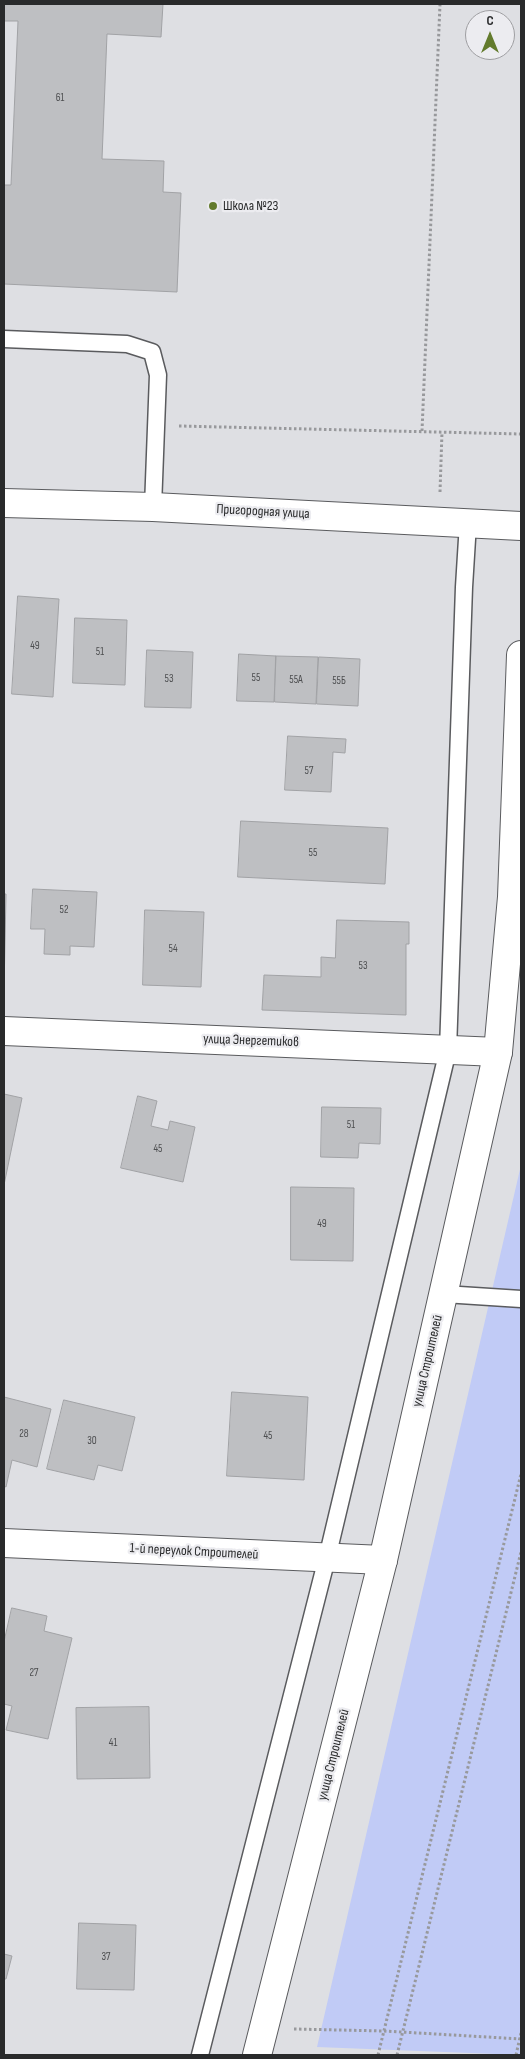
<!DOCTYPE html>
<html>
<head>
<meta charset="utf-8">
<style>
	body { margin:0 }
	#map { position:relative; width:525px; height:2059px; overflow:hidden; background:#dedfe3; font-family:"Sofia Sans Condensed",sans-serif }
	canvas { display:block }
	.frame { position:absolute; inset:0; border:5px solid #292a2b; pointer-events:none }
	.north { position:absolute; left:465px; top:10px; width:50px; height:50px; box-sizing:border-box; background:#ececf0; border:1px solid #9e9ea1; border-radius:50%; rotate:0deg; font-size:14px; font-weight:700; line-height:20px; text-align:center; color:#292a2b }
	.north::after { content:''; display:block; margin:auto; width:18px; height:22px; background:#637b2d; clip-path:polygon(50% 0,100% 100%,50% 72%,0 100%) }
</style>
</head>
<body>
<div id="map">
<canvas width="525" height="2059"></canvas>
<div class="frame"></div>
<div class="north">С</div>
</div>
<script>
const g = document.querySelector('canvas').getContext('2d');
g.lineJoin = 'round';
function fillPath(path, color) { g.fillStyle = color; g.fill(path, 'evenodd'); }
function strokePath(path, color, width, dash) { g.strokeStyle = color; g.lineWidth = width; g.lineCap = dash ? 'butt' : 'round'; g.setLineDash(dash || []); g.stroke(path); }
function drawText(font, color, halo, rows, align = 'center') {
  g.font = font + ' "Sofia Sans Condensed",sans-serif'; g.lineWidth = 4.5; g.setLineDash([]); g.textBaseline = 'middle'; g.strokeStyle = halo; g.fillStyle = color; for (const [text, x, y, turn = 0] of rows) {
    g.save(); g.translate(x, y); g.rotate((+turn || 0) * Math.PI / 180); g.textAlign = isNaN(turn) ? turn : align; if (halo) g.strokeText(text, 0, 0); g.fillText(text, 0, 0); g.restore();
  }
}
fillPath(new Path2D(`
	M521 1165V2055L317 2047Z`), '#c1cbf6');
const building = new Path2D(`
	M4 4H163L161 37 107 34 102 159 164 161 163 192 181 193 177 292 4 284V185H11L18 21H4Z
	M18 596 59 599 53 697 12 694Z
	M75 618 127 620 125 685 73 683Z
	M147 650 193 652 191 708 145 707Z
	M239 654 276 656 274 702 237 701Z
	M276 656 318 657 316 704 275 702Z
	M319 657 360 659 358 706 317 704Z
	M288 736 346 739 345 753 333 752 331 792 285 790Z
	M241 821 388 828 385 884 238 877Z
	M33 889 97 892 94 947 70 946V955L44 954 45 929H31Z
	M4 894H6L4 991Z
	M145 910 204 912 201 987 143 985Z
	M337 920 409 922V944H406V1015L262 1010 264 975 321 977V957L335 958Z
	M4 1094 22 1098 4 1185Z
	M138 1096 157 1101 151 1126 168 1130 170 1121 195 1127 183 1182 121 1168Z
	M322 1107 381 1108 380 1144 359 1143 358 1158 321 1157Z
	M291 1187 354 1188 353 1261 291 1260Z
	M232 1392 308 1397 304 1480 227 1476Z
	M4 1397 51 1409 37 1467 12 1460 6 1487 4 1486Z
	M64 1400 135 1417 122 1471 98 1465 94 1480 47 1469Z
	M12 1608 47 1616 44 1631 72 1638 48 1739 6 1730 12 1706 4 1704V1642Z
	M149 1707 150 1778 77 1779 76 1708Z
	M79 1923 136 1925 134 1990 77 1989Z
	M4 1954 12 1956 6 1979H4Z`);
fillPath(building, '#bebfc2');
strokePath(building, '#a1a2a5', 1);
const service = new Path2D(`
	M4 339 127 344 152 352 158 375 153 507
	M444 1294 521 1299
	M200 2055 327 1558 448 1050 464 587 468 523`);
const minor = new Path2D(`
	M4 503 153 507 521 526
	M4 1031 498 1052
	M4 1543 383 1560`);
const tertiary = new Path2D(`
	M257 2055 383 1560 498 1052 512 897 521 655`);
strokePath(service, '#5a5b5e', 19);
strokePath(minor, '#5a5b5e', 30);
strokePath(tertiary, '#5a5b5e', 30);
strokePath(new Path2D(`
	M179 426 521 434
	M422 431 440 4
	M440 492 442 432
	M294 2029 384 2031 521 2039
	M378 2055 521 1474
	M397 2055 521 1552
	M516 2055 521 2033`), '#98999c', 3, [2.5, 2.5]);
strokePath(service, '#fff', 16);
strokePath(minor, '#fff', 28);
strokePath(tertiary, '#fff', 28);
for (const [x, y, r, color] of [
	[213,206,5,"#637b2d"]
]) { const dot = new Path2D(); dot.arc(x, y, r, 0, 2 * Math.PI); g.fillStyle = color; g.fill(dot); strokePath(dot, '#ececf0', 2); }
drawText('11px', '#4e4f51', null, [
	["61",60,98],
	["49",35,646],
	["51",100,652],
	["55",256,678],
	["53",169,679],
	["55А",296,680],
	["55Б",339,681],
	["57",309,771],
	["55",313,853],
	["52",64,910],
	["54",173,949],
	["53",363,966],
	["51",351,1125],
	["45",158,1149],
	["49",322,1224],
	["28",24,1434],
	["45",268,1436],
	["30",92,1441],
	["27",34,1673],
	["41",113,1743],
	["37",106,1957]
]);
drawText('14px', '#292a2b', '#ececf0', [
	["Школа №23",223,206]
], 'left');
drawText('14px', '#292a2b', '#ececf0', [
	["Пригородная улица",263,512,3],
	["улица Энергетиков",251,1041,2],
	["улица Строителей",428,1361,-77],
	["1-й переулок Строителей",194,1552,3],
	["улица Строителей",334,1755,-76]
]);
</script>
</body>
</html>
